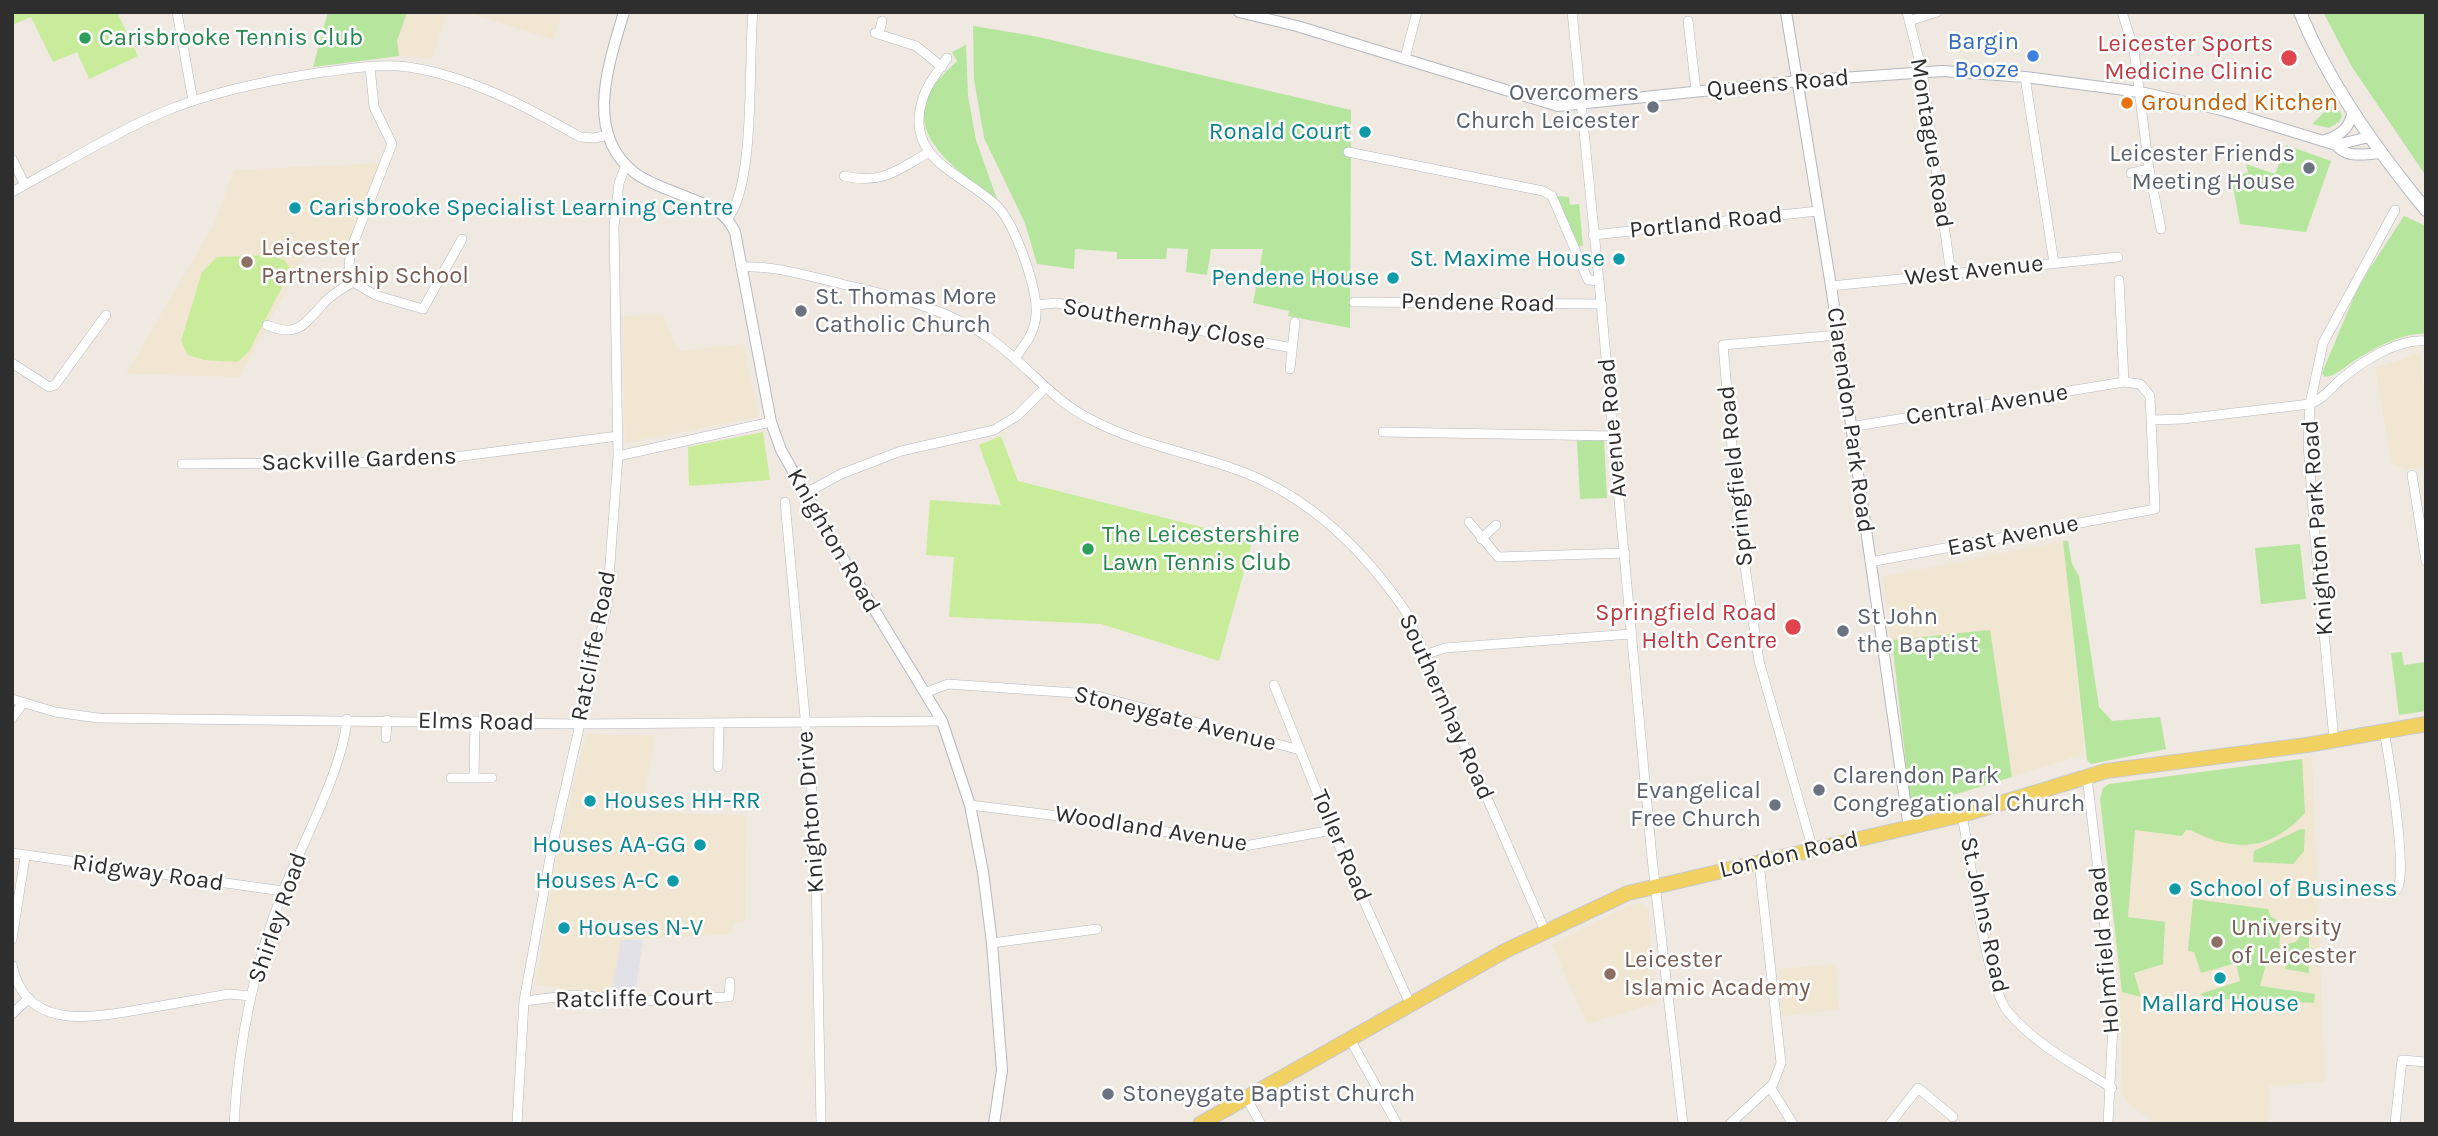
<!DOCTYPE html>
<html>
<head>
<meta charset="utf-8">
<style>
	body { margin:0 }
	#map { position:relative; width:2438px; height:1136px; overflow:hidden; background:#efe9e1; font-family:Karla,sans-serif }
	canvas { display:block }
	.frame { position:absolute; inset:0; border:14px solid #2e2e2e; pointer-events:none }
</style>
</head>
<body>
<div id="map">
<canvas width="2438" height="1136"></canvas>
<div class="frame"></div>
</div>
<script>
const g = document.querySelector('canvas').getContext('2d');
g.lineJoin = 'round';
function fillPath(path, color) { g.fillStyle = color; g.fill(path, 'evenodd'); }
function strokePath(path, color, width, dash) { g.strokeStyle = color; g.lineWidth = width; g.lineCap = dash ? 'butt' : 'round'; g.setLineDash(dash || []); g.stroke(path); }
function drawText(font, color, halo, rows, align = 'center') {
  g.font = font + ' Karla,sans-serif'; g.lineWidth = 5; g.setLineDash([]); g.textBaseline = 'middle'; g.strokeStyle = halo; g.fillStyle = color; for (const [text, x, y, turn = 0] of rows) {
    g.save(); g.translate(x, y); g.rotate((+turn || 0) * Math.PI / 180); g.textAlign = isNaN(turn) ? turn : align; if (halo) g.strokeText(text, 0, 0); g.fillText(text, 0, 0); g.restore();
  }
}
fillPath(new Path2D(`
	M643 939 636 990H612L620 940Z`), '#e3e1e8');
fillPath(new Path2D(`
	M328 12H447L432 59 399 56 313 67Z
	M467 12H562L554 40Z
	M382 163 344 253 305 254 240 377 126 374 215 222 234 170Z
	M663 315 678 351 743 344 759 417 625 443 622 316Z
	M2420 353 2426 410V466L2407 470 2392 464 2375 368Z
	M2063 541 2085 754 1911 808 1883 577Z
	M586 734 655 735 642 812 746 815 745 922H733L732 934 621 940 612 990 607 993 535 985 558 849Z
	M2312 758 2325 1082 2269 1086 2268 1124H2159L2132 1107 2125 1100 2122 1086 2120 986 2100 799 2103 788 2109 784Z
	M1642 904 1648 910 1657 1003 1587 1024 1552 945 1631 905Z
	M1835 964 1839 1010 1782 1016 1778 969Z`), '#f0e6d1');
fillPath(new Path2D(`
	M328 12H407L397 41 399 56 313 67Z
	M2323 12H2426V176L2352 67Z
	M973 26 1034 36 1351 110 1350 328 1288 316 1289 311 1253 303 1263 249H1211L1207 275 1186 272 1188 249 1167 248 1166 259H1117V252L1075 249 1074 269 1037 264 1025 223 984 138 974 79Z
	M966 45 968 96 976 140 997 199C964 176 898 134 934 85 941 76 949 69 957 61L952 52Z
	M2336 101 2342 116 2339 122 2329 128 2312 124Z
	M2286 145 2331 161 2306 232 2240 224 2231 176 2248 173 2246 164 2275 174Z
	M1557 196 1569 197 1570 205 1579 204 1583 246H1579Z
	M2404 216 2426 226V334C2403 332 2373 349 2354 361 2344 367 2336 376 2325 377L2322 373 2359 285Z
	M1604 440 1607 498 1580 499 1577 441Z
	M2063 541H2068L2072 564 2079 576 2099 707 2112 721 2160 717 2166 749 2091 764 2087 760Z
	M2300 544 2306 599 2261 604 2255 548Z
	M1990 630 2012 777 1911 808 1892 640Z
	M2402 652 2404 665 2426 662V711L2399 715 2391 653Z
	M2302 759 2305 813C2270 852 2233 852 2190 830H2186L2182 836 2135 830 2128 917 2165 922 2163 964 2134 973 2141 997 2122 992 2100 799 2103 788 2109 784Z
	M2301 829H2305L2304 851 2293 864 2253 862 2254 851Z
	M2193 899 2268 909 2271 917 2281 922 2279 953H2269L2260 986 2315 994 2314 1003 2205 998 2200 994 2240 981 2236 963 2201 973 2194 952 2188 951Z
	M2300 936 2309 937V973L2285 969 2288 944 2296 942Z`), '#b6e59e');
fillPath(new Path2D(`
	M12 12H117L138 56 89 79 77 52 53 62 31 17 12 25Z
	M269 255 284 260 289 267 288 275 249 351 238 362 204 360 188 355 181 341 202 272 217 257Z
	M763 432 770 480 689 486 688 447Z
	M1001 436 1018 481 1217 531 1252 543 1219 661 1101 624 949 617 954 557 926 555 930 500 1001 505 979 445Z`), '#c9ec9a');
const minor = new Path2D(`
	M177 12 193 101
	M1572 12 1599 281
	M1907 12 1922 71 1951 274
	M2122 12 2134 50 2149 169 2161 229
	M1688 21 1696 91
	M1909 21 1937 12
	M875 33 916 46 942 67
	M879 34 882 21
	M947 58C939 71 929 81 924 95 901 159 961 172 996 205 1015 223 1038 289 1036 315 1035 332 1025 345 1015 358
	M1405 58 1417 12
	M2025 77 2054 263
	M1348 152 1543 191 1552 196 1588 280 1599 281 1652 858 1683 1124
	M12 159 25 185
	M2131 173 2149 169
	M844 176C882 185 898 170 929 152
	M12 192C62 165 112 134 163 112 213 91 270 80 323 72 351 69 380 63 408 67 469 76 527 107 580 137L594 138 609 135
	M728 218C756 183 748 59 753 12
	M1593 235 1818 211
	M741 267C773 265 803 275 834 282 889 296 945 306 992 340 1027 365 1051 399 1090 419 1135 443 1182 451 1229 467 1305 492 1362 547 1406 612L1545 931
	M353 282 375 295 423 309 462 239
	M1831 286 2118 257
	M1354 302 1602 304
	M1036 305 1057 303 1292 348
	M267 325C297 338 304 325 322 305 330 295 343 288 353 282L349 265 351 249 392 144 374 107 370 67
	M12 363 49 387 55 385 106 315
	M1290 369 1295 322
	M2153 420 2183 419 2310 404C2323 399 2330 389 2340 380 2361 362 2398 338 2426 341
	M1850 427 2124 382
	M1383 432 1614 436
	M618 456 771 422
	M182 464 416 462 618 436
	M2412 475 2426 561
	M806 493 841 474 901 451 994 430 1017 416 1044 389
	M785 502 815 825 821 1124
	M1469 522 1498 557 1625 553
	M1481 539 1496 525
	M1870 562 2155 509 2150 396 2140 384 2124 382 2119 280
	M1427 654 1445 648 1631 634
	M1274 685 1332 830 1411 1006
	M927 692 948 684 1090 694 1300 750
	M12 699 55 712 98 718 579 724 942 721
	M12 718 23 703
	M2384 731C2389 757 2407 868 2398 887 2396 892 2394 892 2391 894
	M386 738 387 720
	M2334 740 2315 537 2308 444 2310 404 2323 343 2395 210
	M718 767 719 723
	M2087 777 2114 1004 2108 1124
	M451 778H492
	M474 778 475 721
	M970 805 1123 824 1245 846 1332 830
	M1962 815C1970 855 1986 986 2008 1012 2036 1045 2075 1065 2112 1088
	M1813 850 1759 661 1739 526 1723 345 1838 335
	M12 853 283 891
	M12 939 25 857
	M992 943 1097 929
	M12 965C26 1033 94 1017 143 1009 172 1004 201 999 229 994L251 996
	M524 1001 574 995 642 1001 729 997 730 982
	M12 1014 29 998
	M1351 1041 1397 1124
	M1770 1087 1793 1124
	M1247 1099 1261 1124
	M234 1124C238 1044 254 964 284 889 303 842 343 768 347 719
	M517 1124 524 1001 552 847 607 605 618 456 614 227 619 183 626 165
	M1730 1124 1773 1084 1781 1063 1759 862
	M1890 1124 1918 1088 1953 1117
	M2395 1124 2402 1060 2426 1062`);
const tertiary = new Path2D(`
	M624 12C609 63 583 134 635 173 651 185 671 190 689 198 710 206 725 211 735 232L771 422 781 450 832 540 942 721 970 805 983 872 992 943 1002 1070 994 1124
	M1239 12 1297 26 1558 106 1798 81 1943 71 2025 77 2140 92 2222 110 2336 145C2347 159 2365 154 2381 153
	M1786 12 1831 286 1909 828
	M2322 141C2340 136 2350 129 2353 110
	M2336 145 2369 137`);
const secondary = new Path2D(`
	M2300 12C2329 84 2377 150 2426 210`);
const primary = new Path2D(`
	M1200 1124 1505 951 1628 893 1962 815 2106 771 2307 745 2426 724`);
strokePath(minor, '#b4b7c1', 10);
strokePath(tertiary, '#b4b7c1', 12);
strokePath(secondary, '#b4b7c1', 14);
strokePath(primary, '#c9c9c9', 16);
strokePath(minor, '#fff', 9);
strokePath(tertiary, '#fff', 10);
strokePath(secondary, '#fff', 12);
strokePath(primary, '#f2d163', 14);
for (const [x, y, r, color] of [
	[85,38,7,"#2e9e5b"],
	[2033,56,7,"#3f7fe0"],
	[2289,58,9,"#e0444e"],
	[2127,103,7,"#e8710a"],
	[1653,107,7,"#6b7280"],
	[1365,132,7,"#0f9aa8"],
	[2309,168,7,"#6b7280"],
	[295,208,7,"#0f9aa8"],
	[1619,259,7,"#0f9aa8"],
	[247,262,7,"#8d6e63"],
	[1393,278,7,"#0f9aa8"],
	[801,311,7,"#6b7280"],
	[1088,549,7,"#2e9e5b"],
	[1793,627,9,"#e0444e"],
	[1843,631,7,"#6b7280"],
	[1819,790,7,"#6b7280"],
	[590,801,7,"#0f9aa8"],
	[1775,805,7,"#6b7280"],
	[700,845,7,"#0f9aa8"],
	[673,881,7,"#0f9aa8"],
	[2175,889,7,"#0f9aa8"],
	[564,928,7,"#0f9aa8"],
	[2217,942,7,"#8d6e63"],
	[1610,974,7,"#8d6e63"],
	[2220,978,7,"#0f9aa8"],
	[1108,1094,7,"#6b7280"]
]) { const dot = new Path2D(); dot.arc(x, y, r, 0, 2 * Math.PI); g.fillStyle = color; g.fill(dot); strokePath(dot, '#fff', 2.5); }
drawText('24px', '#27864d', '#fff', [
	["Carisbrooke Tennis Club",99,38],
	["The Leicestershire",1102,535],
	["Lawn Tennis Club",1102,563]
], 'left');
drawText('24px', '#366cbe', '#fff', [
	["Bargin",2019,42],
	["Booze",2019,70]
], 'right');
drawText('24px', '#be3a42', '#fff', [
	["Leicester Sports",2273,44],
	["Medicine Clinic",2273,72],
	["Springfield Road",1777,613],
	["Helth Centre",1777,641]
], 'right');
drawText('24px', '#2e2e2e', '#fff', [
	["Queens Road",1778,84,-5],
	["Montague Road",1931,143,81],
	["Portland Road",1706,223,-6],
	["West Avenue",1974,271,-6],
	["Pendene Road",1478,303,1],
	["Southernhay Close",1164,324,10],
	["Central Avenue",1987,405,-9],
	["Clarendon Park Road",1850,420,82],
	["Avenue Road",1613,428,-95],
	["Sackville Gardens",359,460,-2],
	["Springfield Road",1736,476,-96],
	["Knighton Park Road",2318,528,-94],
	["East Avenue",2013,536,-11],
	["Knighton Road",833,541,60],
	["Ratcliffe Road",594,646,-79],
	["Southernhay Road",1446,707,66],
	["Stoneygate Avenue",1175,719,14],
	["Elms Road",476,722,1],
	["Knighton Drive",811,812,-94],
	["Woodland Avenue",1151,829,9],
	["Toller Road",1341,846,67],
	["London Road",1789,855,-13],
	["Ridgway Road",148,873,8],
	["St. Johns Road",1984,915,78],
	["Shirley Road",278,918,-71],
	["Holmfield Road",2105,950,-95],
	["Ratcliffe Court",634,999,-1]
]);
drawText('24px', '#5b616d', '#fff', [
	["Overcomers",1639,93,"right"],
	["Church Leicester",1639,121,"right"],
	["Leicester Friends",2295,154,"right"],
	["Meeting House",2295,182,"right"],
	["St. Thomas More",815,297],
	["Catholic Church",815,325],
	["St John",1857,617],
	["the Baptist",1857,645],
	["Clarendon Park",1833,776],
	["Congregational Church",1833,804],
	["Evangelical",1761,791,"right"],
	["Free Church",1761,819,"right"],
	["Stoneygate Baptist Church",1122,1094]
], 'left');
drawText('24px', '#c56008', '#fff', [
	["Grounded Kitchen",2141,103]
], 'left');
drawText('24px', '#0d838f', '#fff', [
	["Ronald Court",1351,132],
	["Carisbrooke Specialist Learning Centre",309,208,"left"],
	["St. Maxime House",1605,259],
	["Pendene House",1379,278],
	["Houses HH-RR",604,801,"left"],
	["Houses AA-GG",686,845],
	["Houses A-C",659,881],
	["School of Business",2189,889,"left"],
	["Houses N-V",578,928,"left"],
	["Mallard House",2220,1004,"center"]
], 'right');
drawText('24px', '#785e54', '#fff', [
	["Leicester",261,248],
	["Partnership School",261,276],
	["University",2231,928],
	["of Leicester",2231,956],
	["Leicester",1624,960],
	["Islamic Academy",1624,988]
], 'left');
</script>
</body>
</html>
